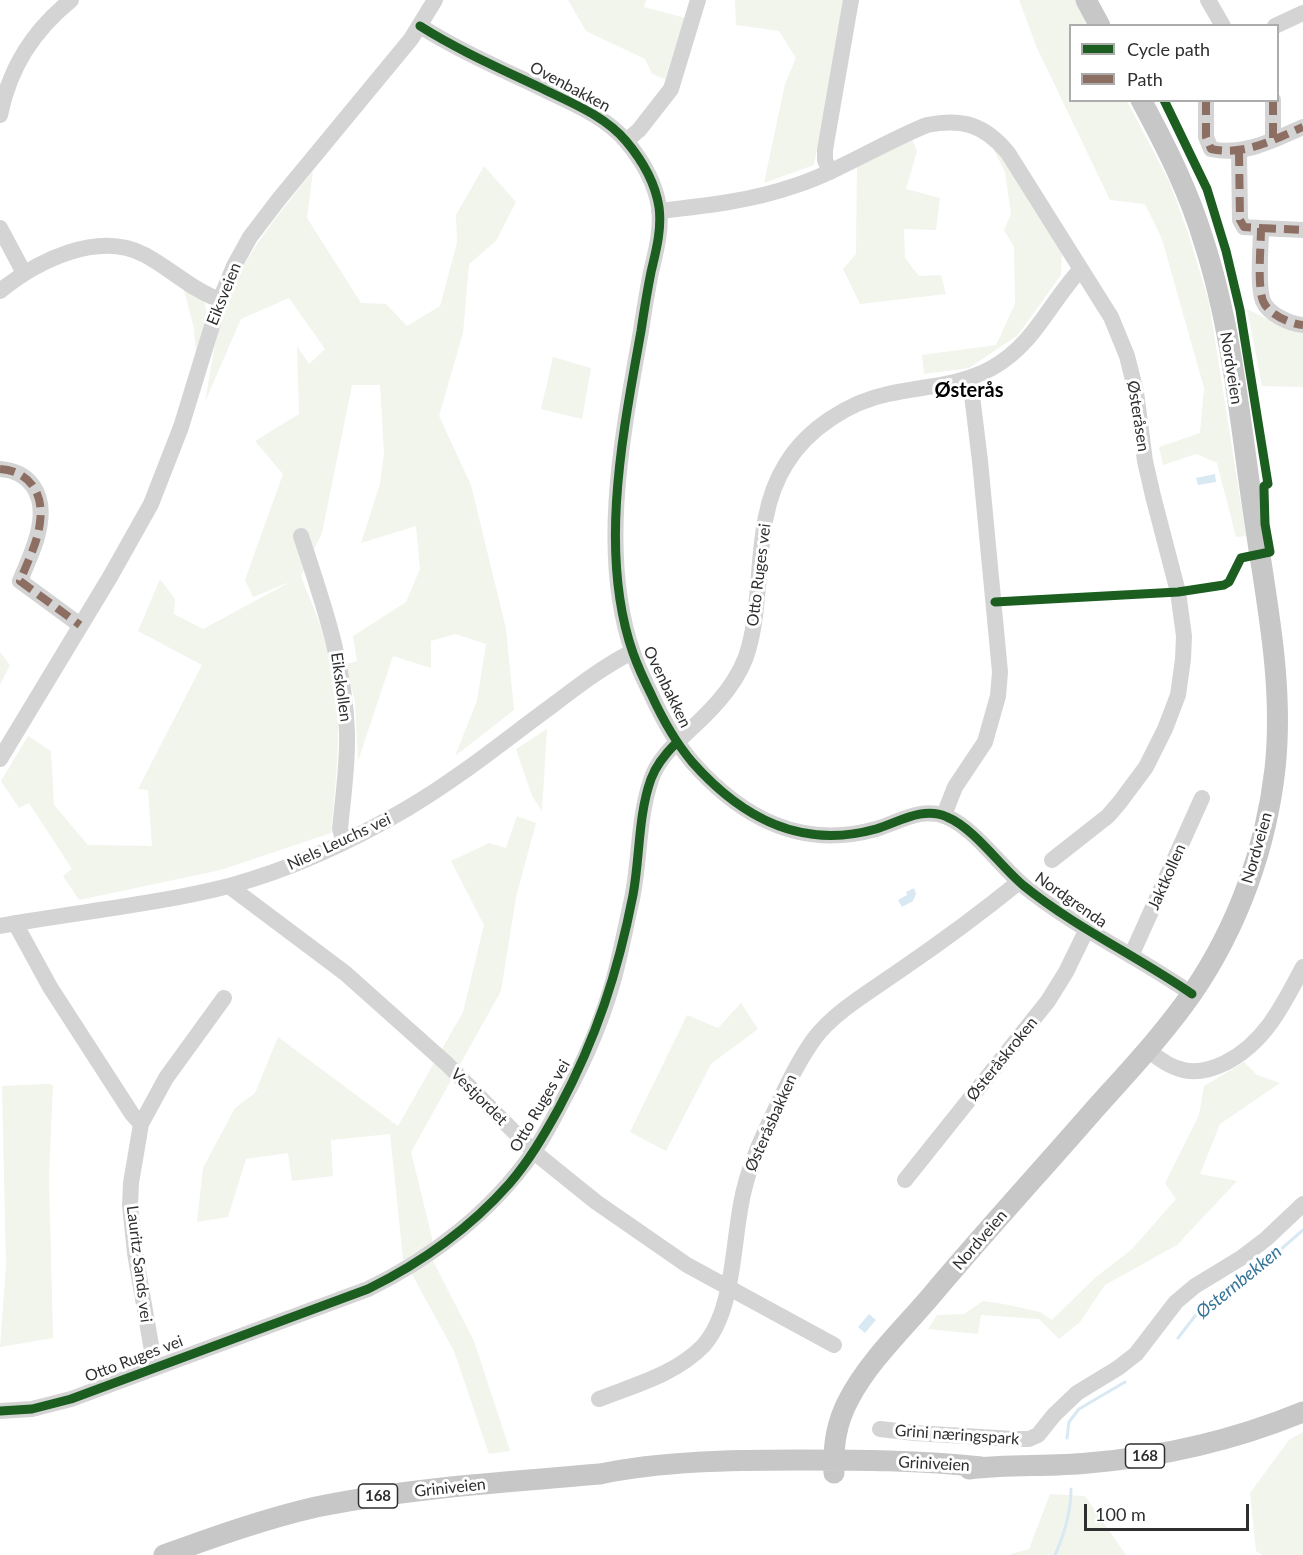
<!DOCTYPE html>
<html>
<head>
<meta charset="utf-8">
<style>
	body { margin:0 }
	#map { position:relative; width:1303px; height:1555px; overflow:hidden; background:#fff; font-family:Lato,sans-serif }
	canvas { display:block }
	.legend { position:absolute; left:1069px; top:24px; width:210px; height:78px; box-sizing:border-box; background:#fff; border:2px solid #acacac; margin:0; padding:8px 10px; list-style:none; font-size:18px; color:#2f2f2f }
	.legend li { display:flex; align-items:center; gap:12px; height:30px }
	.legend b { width:30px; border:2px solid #acacac }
	.scale { position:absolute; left:1084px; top:1504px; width:165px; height:27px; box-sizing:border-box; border:3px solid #2f2f2f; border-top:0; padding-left:8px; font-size:18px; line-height:21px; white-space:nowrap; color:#2f2f2f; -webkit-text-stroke:4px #fff; paint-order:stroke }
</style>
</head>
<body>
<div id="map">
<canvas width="1303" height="1555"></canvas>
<ul class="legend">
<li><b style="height:8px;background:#1b5e20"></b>Cycle path</li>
<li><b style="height:8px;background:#8d6e63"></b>Path</li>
</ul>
<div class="scale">100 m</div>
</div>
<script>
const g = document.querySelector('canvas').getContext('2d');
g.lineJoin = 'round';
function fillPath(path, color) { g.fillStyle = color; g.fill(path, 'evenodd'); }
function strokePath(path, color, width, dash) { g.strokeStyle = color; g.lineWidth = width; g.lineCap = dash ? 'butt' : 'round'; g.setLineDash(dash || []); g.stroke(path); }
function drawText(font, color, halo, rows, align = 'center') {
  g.font = font + ' Lato,sans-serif'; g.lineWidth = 6; g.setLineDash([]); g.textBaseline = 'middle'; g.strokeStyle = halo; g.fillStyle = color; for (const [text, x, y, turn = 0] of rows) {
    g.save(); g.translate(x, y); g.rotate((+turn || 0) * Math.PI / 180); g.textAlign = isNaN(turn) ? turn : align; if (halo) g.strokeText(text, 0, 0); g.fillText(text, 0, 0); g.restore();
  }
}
fillPath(new Path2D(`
	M568 0H646L644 7 685 18 665 79 652 74 645 59 586 31Z
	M735 0H846L814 165 764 183 785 84 796 58 779 31 736 25Z
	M1019 0H1077L1089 25 1070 26V100L1127 101 1170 183 1188 233 1209 302 1246 536 1236 537 1217 463 1196 454 1163 465 1159 447 1200 433 1204 388 1162 239 1145 204 1110 200 1037 48Z
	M912 139 917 151 906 189 940 198 936 230 904 229 905 258 919 276 941 275 946 294 860 304 843 269 856 254 857 165Z
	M990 142 1012 168 1062 253 1061 275 1018 335 969 368 924 374 922 355 996 345 1015 304 1014 247 1004 230 1011 214 1005 172Z
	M484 166 516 202 496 241 469 264 463 333 439 416 471 485 506 629 514 710 455 756 477 701 486 644 455 634 431 641V668L393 656 358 761 355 703 346 664 357 661 353 636 406 602 420 569 416 526 361 543 380 484 384 453 380 385H352L322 533 301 576C309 598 320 621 327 645 345 707 337 770 331 833L221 870 79 900 63 876 72 869 29 803 19 808 1 781 28 736 51 751 54 805 88 845 152 846 148 790 138 789 202 665 138 631 160 579 175 599 174 614 203 629 290 582 253 597 245 580 283 474 255 441 299 414 297 346 309 364 325 349 289 298 241 319 205 402C212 365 216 324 232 289 252 245 283 209 313 171L307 218 361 303 386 304 407 326 440 306 457 243 456 215Z
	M182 283 205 303 207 320 196 353 194 328Z
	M1247 309 1290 330H1303V387L1262 386Z
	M553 357 591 368 582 419 541 409Z
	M0 652 10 665 0 685Z
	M547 729 542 811 532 796 516 749Z
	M517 816 536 823 516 897 501 991 411 1152 432 1238 433 1261 474 1341 510 1451 489 1454 454 1351 403 1258 390 1134 331 1140 333 1176 292 1181 288 1153 246 1159 228 1217 197 1222 203 1168 235 1108 255 1093 278 1037 398 1126 463 1012 484 925 451 861 489 843 506 848Z
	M741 1003 758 1029 711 1064 666 1151 630 1132 687 1015 718 1028Z
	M1244 1062 1257 1075 1280 1083 1220 1124 1200 1174 1237 1181 1177 1245 1105 1285 1080 1322 1059 1339 1039 1319 981 1315 978 1334 928 1329 937 1315 964 1314 983 1301 1004 1304 1040 1312 1052 1320 1096 1277 1131 1250 1176 1199 1165 1183 1199 1115 1204 1086Z
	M48 1084 53 1085 49 1176 53 1338 0 1347 6 1266 2 1086Z
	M1303 1432V1555H1262L1256 1551 1250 1493 1289 1440Z
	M1050 1494 1085 1496 1126 1555H1008L1029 1549Z`), '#f1f5ec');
fillPath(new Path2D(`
	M1215 474 1216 482 1198 485 1196 478Z
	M914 888 916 894 913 901 902 907 898 900 907 895 906 892Z
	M869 1314 876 1320 865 1333 858 1327Z`), '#d8e9f4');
strokePath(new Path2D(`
	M1178 1338 1195 1316 1212 1302 1246 1280 1303 1230
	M1067 1438 1069 1422 1079 1409 1125 1382
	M1055 1555C1064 1535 1071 1511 1071 1489`), '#d8e9f4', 3);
strokePath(new Path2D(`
	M1208 0 1223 26
	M420 26C458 50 499 68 539 87 569 102 604 115 626 141 642 160 655 182 659 207 662 229 656 251 651 272 647 292 644 311 641 331 623 432 598 553 633 653 638 667 644 680 651 694 662 718 675 742 693 763 742 818 801 850 876 829 899 822 923 806 947 817 974 828 1001 867 1024 886 1076 928 1137 956 1192 994
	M1275 26 1303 13
	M1206 100V137L1211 149C1245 156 1273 140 1303 127
	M1273 100V140
	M0 115C10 67 33 31 71 0
	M626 141 639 130 671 89 698 0
	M1239 151 1240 220 1244 227 1261 228C1261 246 1257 285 1263 301 1268 314 1290 324 1303 325
	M830 172 825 160V150L851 0
	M659 211C704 206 751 201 794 186 840 171 882 143 927 125 963 118 985 125 1008 153L1111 317 1127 356 1136 392 1145 461 1153 496 1178 592 1184 636 1183 659 1178 695 1165 729 1146 767 1120 802 1108 816 1052 860
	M0 228 24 273
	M1261 228 1303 230
	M0 291C37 261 98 230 145 255 171 269 192 290 220 300
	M0 469C30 471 44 494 40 522 38 542 27 563 20 581L80 625
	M301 536C322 600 345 664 347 732 348 764 343 797 340 829L344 842
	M0 759 110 577 151 504 181 427 220 300 234 266 250 237 279 199 411 39 435 0
	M944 815 955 787 985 742 998 696 1000 672 980 461 970 379
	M229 886 345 973 447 1064 534 1152 596 1202 687 1265 834 1345
	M15 923 50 987 132 1114 141 1124 131 1183 130 1205 135 1253 155 1368
	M0 926C76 912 154 905 229 886 292 869 352 841 408 808 459 778 505 740 553 705 578 686 604 666 632 652
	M1131 956 1202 798
	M1148 1050C1174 1072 1194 1078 1225 1063 1265 1043 1283 1005 1303 967
	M141 1124 166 1078 224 998
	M905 1180 1048 1001 1066 972 1086 931
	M599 1399C635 1385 676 1374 703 1346 736 1310 732 1236 744 1190 751 1160 764 1134 777 1106 788 1083 799 1060 814 1039 834 1012 872 990 899 971 940 943 981 913 1019 882
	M0 1411 32 1409 71 1399 368 1289C432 1258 491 1212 532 1154 545 1136 555 1115 566 1095 586 1058 603 1018 614 978 621 952 626 925 632 899 640 860 638 818 651 780 658 758 676 743 692 728 716 706 741 679 749 647 765 587 752 518 786 464 807 429 849 402 888 394 924 386 959 386 992 368 1035 344 1049 303 1081 269
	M880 1429 915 1433 1014 1439H1029L1038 1435 1054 1415 1077 1393 1118 1368 1136 1354 1176 1302 1195 1286 1241 1258 1266 1239 1303 1204`), '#d4d4d4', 16);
strokePath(new Path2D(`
	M1086 0 1100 26
	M969 1469C1008 1464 1049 1467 1088 1463 1161 1457 1235 1440 1303 1412
	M834 1473C833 1446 836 1423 849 1399 869 1361 903 1329 931 1296 984 1233 1040 1172 1094 1110 1128 1072 1164 1034 1193 992 1238 926 1266 848 1275 769 1284 686 1267 604 1255 523 1241 430 1233 332 1204 242 1189 192 1166 146 1141 100
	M164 1555C214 1537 264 1519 316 1507 409 1488 505 1482 600 1474 662 1461 734 1460 797 1460 858 1460 920 1460 981 1467`), '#c7c7c7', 21);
strokePath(new Path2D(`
	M1206 100V137L1211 149C1245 156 1273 140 1303 127
	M1273 100V140
	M1239 151 1240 220 1244 227 1261 228C1261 246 1257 285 1263 301 1268 314 1290 324 1303 325
	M1261 228 1303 230
	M0 469C30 471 44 494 40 522 38 542 27 563 20 581L80 625`), '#8d6e63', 8, [15, 8]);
strokePath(new Path2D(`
	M420 26C458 50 499 68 539 87 569 102 604 115 626 141 642 160 655 182 659 207 662 229 656 251 651 272 647 292 644 311 641 331 623 432 598 553 633 653 638 667 644 680 651 694 662 718 675 742 693 763 742 818 801 850 876 829 899 822 923 806 947 817 974 828 1001 867 1024 886 1076 928 1137 956 1192 994
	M995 602 1178 592 1224 585 1229 582 1241 558 1270 552 1265 524 1264 490V486L1268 484 1240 310 1226 251 1207 189 1164 100
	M0 1411 32 1409 71 1399 368 1289C421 1263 470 1228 509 1184 529 1161 544 1135 559 1108 596 1039 618 972 633 895 640 857 638 815 651 779 656 765 667 752 677 742`), '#1b5e20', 9);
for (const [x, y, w] of [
	[1145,1456,39],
	[378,1496,39]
]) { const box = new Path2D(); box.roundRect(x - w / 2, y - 12, w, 24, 4.5); g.fillStyle = '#fff'; g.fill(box); strokePath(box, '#2f2f2f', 1.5); }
drawText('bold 15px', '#2f2f2f', null, [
	["168",1145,1456],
	["168",378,1496]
]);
drawText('16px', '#2f2f2f', '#fff', [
	["Ovenbakken",570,87,28],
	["Eiksveien",224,294,-68],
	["Nordveien",1231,368,81],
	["Østeråsen",1138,416,81],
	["Otto Ruges vei",759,575,-83],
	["Eikskollen",341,687,82],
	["Ovenbakken",667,687,64],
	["Niels Leuchs vei",339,842,-25],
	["Nordveien",1257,848,-74],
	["Jaktkollen",1167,877,-66],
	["Nordgrenda",1071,900,35],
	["Østeråskroken",1002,1059,-51],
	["Vestjordet",479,1097,45],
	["Otto Ruges vei",540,1106,-60],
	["Østeråsbakken",771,1123,-66],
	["Nordveien",980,1240,-49],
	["Lauritz Sands vei",139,1264,83],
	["Otto Ruges vei",134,1359,-21],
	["Grini næringspark",957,1435,4],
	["Griniveien",934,1464,3],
	["Griniveien",450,1488,-6]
]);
drawText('italic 18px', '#367498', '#fff', [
	["Østernbekken",1239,1282,-39]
]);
drawText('bold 20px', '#000', '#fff', [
	["Østerås",969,391]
]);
</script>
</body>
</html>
